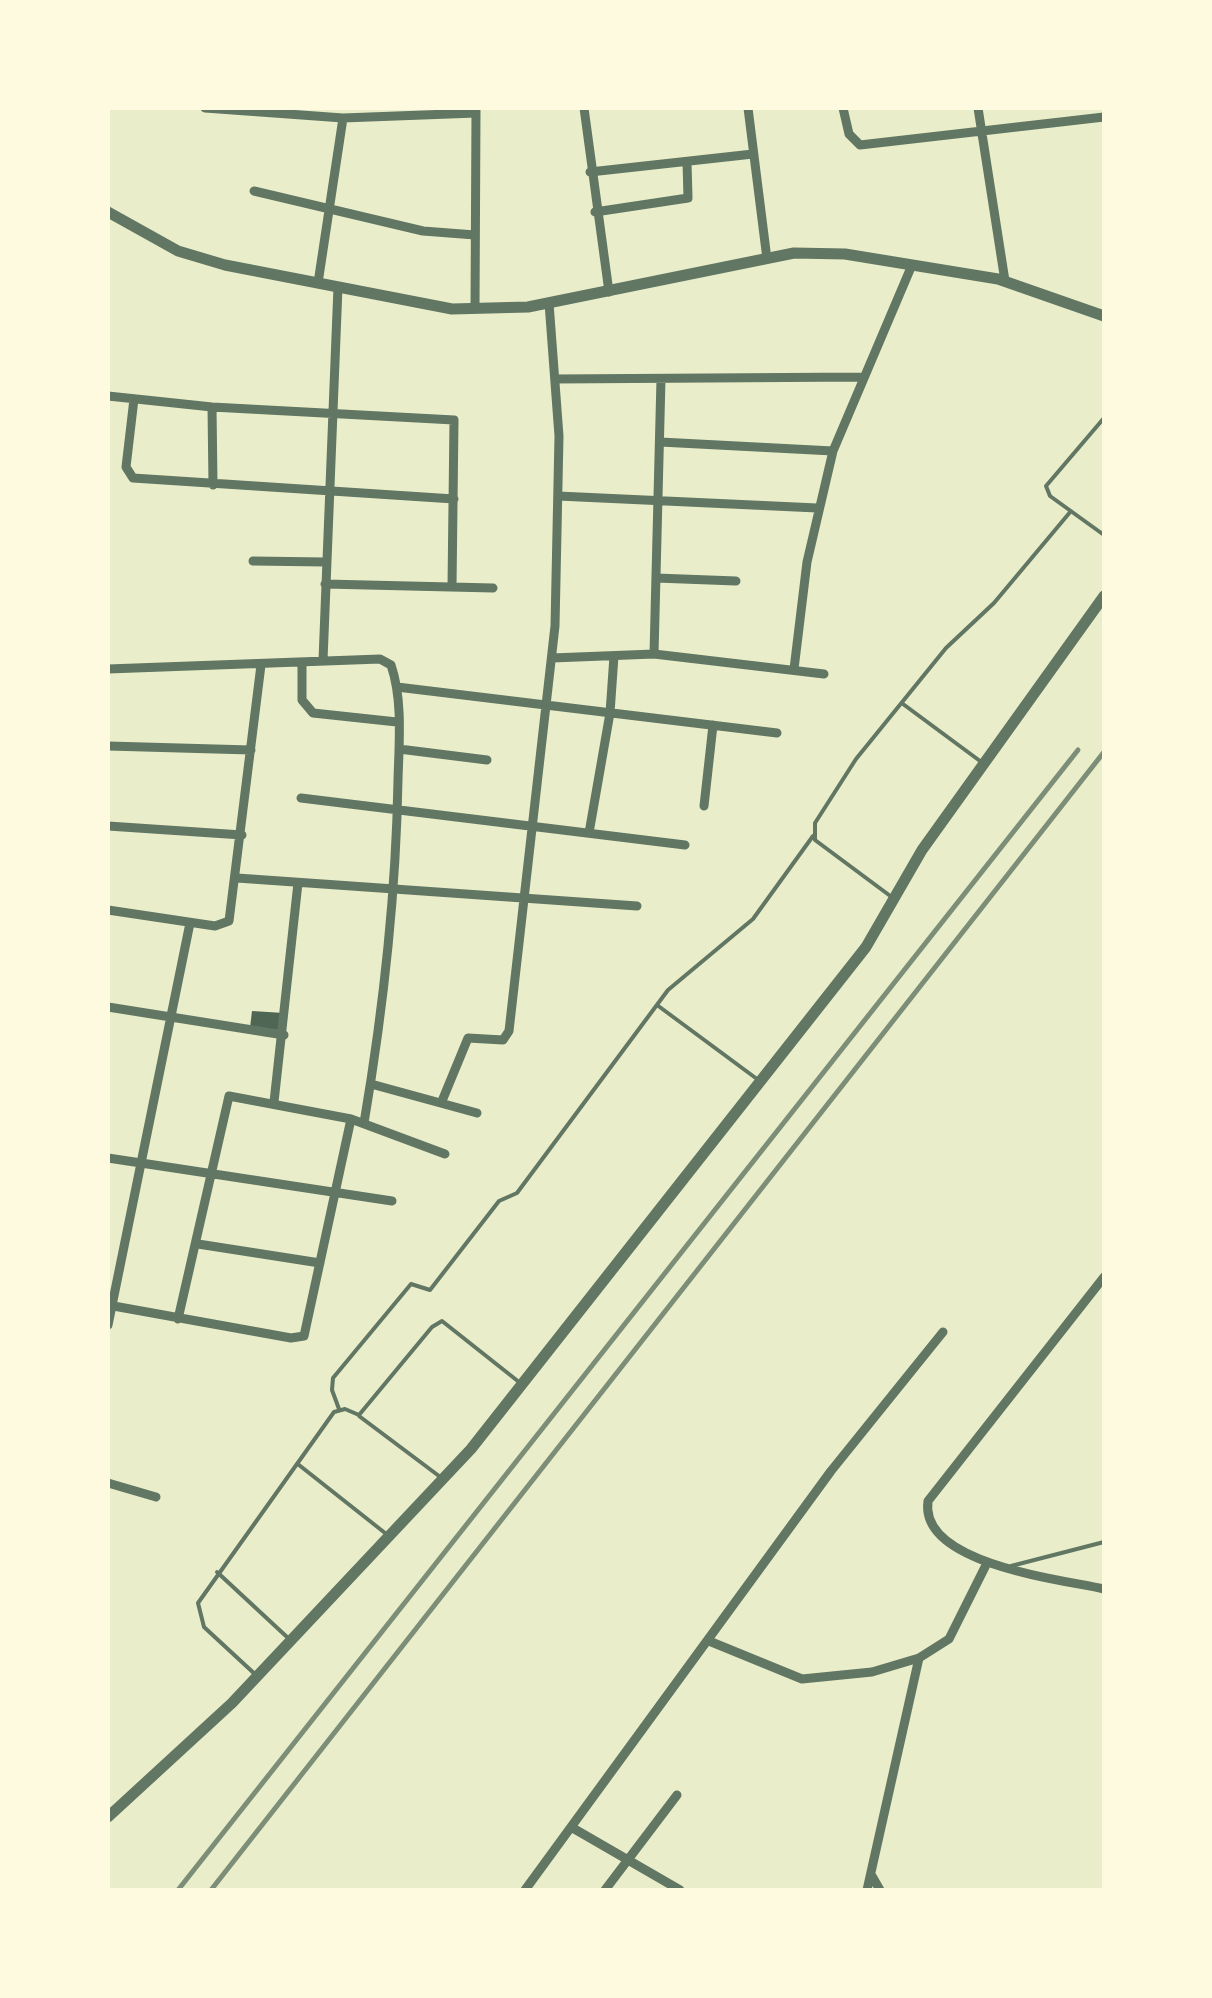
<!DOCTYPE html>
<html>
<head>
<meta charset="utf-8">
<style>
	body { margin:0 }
	#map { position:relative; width:1212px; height:1998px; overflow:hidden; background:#e9edc9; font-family:"Noto Sans",sans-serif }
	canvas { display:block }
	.frame { position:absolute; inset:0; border:110px solid #fefae0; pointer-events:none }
</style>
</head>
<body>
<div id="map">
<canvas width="1212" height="1998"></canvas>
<div class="frame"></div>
</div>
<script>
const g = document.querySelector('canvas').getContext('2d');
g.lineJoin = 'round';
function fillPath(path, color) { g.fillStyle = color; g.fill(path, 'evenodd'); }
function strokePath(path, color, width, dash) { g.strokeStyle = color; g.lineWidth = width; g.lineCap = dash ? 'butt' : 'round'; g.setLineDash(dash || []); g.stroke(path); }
fillPath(new Path2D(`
	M252 1011 284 1013 282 1030 250 1028Z`), '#4f6655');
strokePath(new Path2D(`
	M1104 418 1046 486 1050 496 1104 535
	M903 704 980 761
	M893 898 815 840V823L856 759 946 648 994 603 1071 511
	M657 1005 757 1079
	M339 1409 332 1390 333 1378 411 1284 430 1290 499 1201 517 1193 668 990 753 919 813 836
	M359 1416 439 1476
	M299 1465 385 1533
	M1011 1566 1104 1542
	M217 1572 287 1637
	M257 1676 204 1627 198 1603 334 1412 345 1409 359 1415 432 1327 442 1321 519 1382`), '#617663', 4);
strokePath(new Path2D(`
	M205 108 343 118 476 113
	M584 108 609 292
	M748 108 767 259
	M843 108 849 134 860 145 1104 117
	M978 108 1005 281
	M590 172 753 154
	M254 191 423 231 475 235
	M595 212 688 198 687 162
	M318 283 343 118
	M475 308 476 111
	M555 379 862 377
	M108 396 212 407 454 420 452 587
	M134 399 126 467 133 478 454 499
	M212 407 213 485
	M660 442 833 451
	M558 496 817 508
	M253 561 325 562
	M656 578 736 581
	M325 584 493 588
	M654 654 661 379
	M552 658 654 654 824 674
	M323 660 338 287
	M302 663V700L313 713 397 722
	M108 669 380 659 391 665C403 700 399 743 398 780 396 894 383 1011 364 1123
	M794 669 807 562 833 451 912 265
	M397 687 777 733
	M108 746 251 750
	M399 749 487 760
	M301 798 685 845
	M704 806 713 725
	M108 826 242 835
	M589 833 610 713 614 656
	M237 878 637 906
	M108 910 215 926 229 921 261 665
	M108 1007 284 1035
	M371 1084 477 1113
	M442 1101 468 1038 503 1040 509 1031 555 626 559 436 549 303
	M274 1102 298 883
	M108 1158 392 1201
	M198 1244 320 1263
	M1104 1277 928 1501C919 1564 1060 1579 1104 1589
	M108 1305 291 1338 304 1336 351 1119
	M178 1319 229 1096 351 1119 445 1154
	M108 1325 190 923
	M108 1483 156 1497
	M709 1641 802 1679 872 1672 919 1658 949 1639 987 1563
	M571 1827 680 1890
	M872 1876 880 1890
	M525 1890 831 1471 943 1332
	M605 1890 677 1795
	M867 1890 919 1658`), '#617663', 9);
strokePath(new Path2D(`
	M108 212 178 251 225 265 452 309 528 307 794 253 845 254 998 279 1104 316
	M108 1817 232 1703 471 1449 866 947 922 850 1104 596`), '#617663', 11);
strokePath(new Path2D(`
	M178 1890 1078 750
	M211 1890 1104 752`), '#7c8e77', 5);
</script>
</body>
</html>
